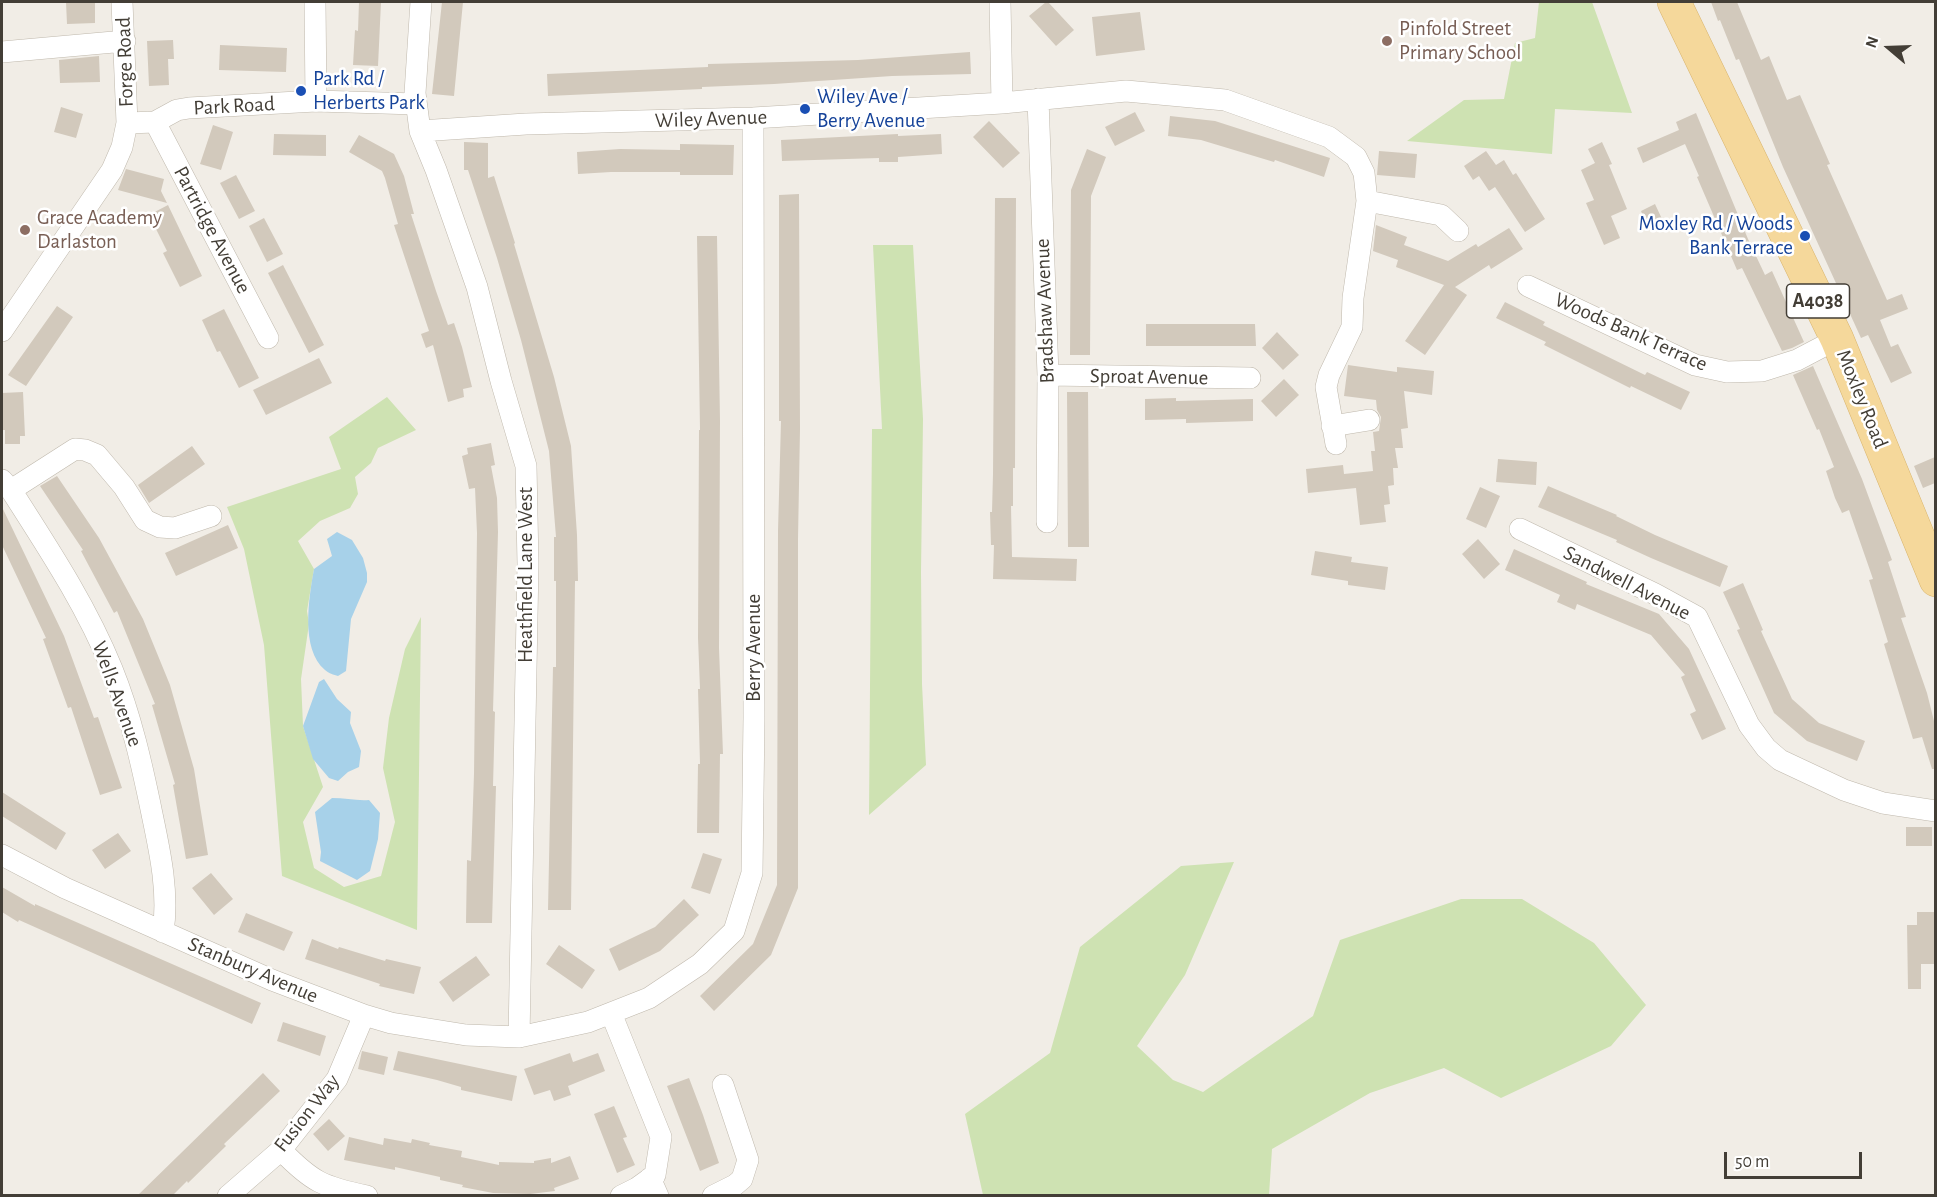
<!DOCTYPE html>
<html>
<head>
<meta charset="utf-8">
<style>
	body { margin:0 }
	#map { position:relative; width:1937px; height:1197px; overflow:hidden; background:#f1ede6; font-family:"Alegreya Sans",sans-serif }
	canvas { display:block }
	.frame { position:absolute; inset:0; border:3px solid #433e36; pointer-events:none }
	.north { position:absolute; left:1859px; top:18px; width:60px; height:60px; -webkit-text-stroke:4px #fff; paint-order:stroke; rotate:289deg; font-size:16px; font-weight:700; line-height:24px; text-align:center; color:#433e36 }
	.north::after { content:''; display:block; margin:auto; width:21px; height:27px; background:#433e36; clip-path:polygon(50% 0,100% 100%,50% 72%,0 100%) }
	.scale { position:absolute; left:1724px; top:1152px; width:138px; height:27px; box-sizing:border-box; border:3px solid #433e36; border-top:0; padding-left:8px; font-size:18px; line-height:21px; white-space:nowrap; color:#433e36; -webkit-text-stroke:4px #fff; paint-order:stroke }
</style>
</head>
<body>
<div id="map">
<canvas width="1937" height="1197"></canvas>
<div class="frame"></div>
<div class="north">N</div>
<div class="scale">50 m</div>
</div>
<script>
const g = document.querySelector('canvas').getContext('2d');
g.lineJoin = 'round';
function fillPath(path, color) { g.fillStyle = color; g.fill(path, 'evenodd'); }
function strokePath(path, color, width, dash) { g.strokeStyle = color; g.lineWidth = width; g.lineCap = dash ? 'butt' : 'round'; g.setLineDash(dash || []); g.stroke(path); }
function drawText(font, color, halo, rows, align = 'center') {
  g.font = font + ' "Alegreya Sans",sans-serif'; g.lineWidth = 5; g.setLineDash([]); g.textBaseline = 'middle'; g.strokeStyle = halo; g.fillStyle = color; for (const [text, x, y, turn = 0] of rows) {
    g.save(); g.translate(x, y); g.rotate((+turn || 0) * Math.PI / 180); g.textAlign = isNaN(turn) ? turn : align; if (halo) g.strokeText(text, 0, 0); g.fillText(text, 0, 0); g.restore();
  }
}
fillPath(new Path2D(`
	M1539 2H1592L1632 113 1555 109 1552 154 1407 141 1464 100 1504 99 1515 43 1535 38Z
	M873 245H913L923 419 921 572 922 684 926 765 869 815 872 429H882Z
	M387 397 416 430 378 448 371 463 355 477 358 494 350 508 320 521 298 541 314 569 307 611 309 624 301 679 303 726 323 787 303 822 314 868 344 887 381 876 395 822 383 768 389 718 405 649 421 617 417 930 282 876 264 645 244 549 227 507 341 469 329 437Z
	M1234 862 1185 975 1137 1046 1173 1080 1203 1092 1313 1016 1340 940 1461 899H1522L1594 943 1646 1005 1611 1046 1501 1098 1444 1068 1370 1093 1272 1149 1269 1195H983L965 1114 1050 1053 1080 947 1181 866Z`), '#cee2b2');
fillPath(new Path2D(`
	M337 532 352 540 363 558 367 573V582L351 619 346 671 338 676C334 675 328 673 325 670 300 649 309 597 314 569L332 556 327 539Z
	M324 679 337 699 351 712 350 723 361 751 359 767 348 772 338 781 329 778 313 759 303 726 319 682Z
	M332 798C345 798 357 801 369 800L380 813 378 839 370 871 357 880 320 861 321 852 315 812Z`), '#a7d1e9');
fillPath(new Path2D(`
	M66 2H95V23L67 24Z
	M359 2H381L378 66 353 65 355 30 358 31Z
	M442 2H463L454 96 432 94Z
	M1046 2H1048L1074 30 1056 46 1029 16Z
	M1711 2H1737L1761 60 1769 56 1787 100 1800 95 1830 164 1827 165 1887 300 1902 294 1908 309 1880 320 1891 347 1898 344 1912 373 1891 383 1868 335 1861 338 1783 167 1739 59 1736 60 1720 20 1718 21Z
	M1140 12 1145 50 1096 56 1092 17Z
	M173 40 174 59H168L169 85 149 86 147 41Z
	M220 45 287 48 286 72 219 70Z
	M970 52 971 74 892 76 774 84 702 87V89L548 96 547 74 708 67V64L858 60Z
	M99 56 100 82 60 83 59 60Z
	M61 107 83 114 76 138 54 132Z
	M1135 112 1145 131 1115 146 1105 127Z
	M1696 113 1748 239 1765 275 1772 271 1804 342 1792 348 1782 351 1742 268 1737 270 1697 177 1699 176 1685 144 1643 163 1637 148 1679 130 1676 122Z
	M1170 116 1215 121 1330 158 1324 177 1275 160 1274 162 1201 140 1168 136Z
	M989 121 1020 153 1003 168 973 137Z
	M213 125 233 132 221 170 200 164Z
	M274 134 326 135V156L273 155Z
	M898 134V136L941 134 942 154 898 157V162H879V158L782 161 781 140Z
	M359 135 394 154 404 176 414 214H411L436 291 448 325 454 323 462 347 472 387 463 389 464 397 448 402 433 345 426 348 421 334 429 331 394 225 398 224 385 178 382 171 349 152Z
	M464 142 488 143V178L494 176 515 243 514 244 554 377 571 446 577 535 578 581H575L571 910H548L553 667H556V581H554V537H556L549 451 521 340 497 258 468 170H464Z
	M1602 142 1612 164 1609 165 1627 209 1611 216 1620 238 1604 245 1586 203 1594 200 1581 170 1595 163 1588 149Z
	M680 144 734 145 733 175H680V172H611L578 174 577 152 620 149 680 150Z
	M1087 149 1106 157 1091 196 1090 355H1070L1071 190Z
	M1379 151 1417 154 1415 178 1377 175Z
	M1486 151 1496 165 1504 160 1513 175 1516 173 1545 219 1525 232 1495 187 1489 191 1479 176 1473 180 1464 166Z
	M126 169 164 179 161 191 167 203 118 190Z
	M236 175 255 211 239 219 220 183Z
	M799 194 800 429 798 539V888L771 955 714 1011 700 996 753 944 777 885 778 531 781 421H779V195Z
	M995 198H1016L1015 468H1013V506H1011L1012 557 1077 559 1076 581 993 579 994 545H991L990 512H992L993 474Z
	M1655 204 1662 219 1647 226 1641 211Z
	M168 205 202 276 180 287 163 253 167 251 149 215Z
	M264 218 283 254 267 262 249 226Z
	M1376 225 1407 237 1404 245 1448 261 1476 244 1478 247 1509 228 1523 249 1491 269 1489 265 1455 287 1467 295 1425 355 1405 341 1444 285 1396 267 1398 260 1373 251Z
	M697 236H717L720 421 719 648 723 754H720L719 833H697L698 764H700L698 689H700L698 638 699 430H700Z
	M283 265 324 345 309 353 268 273Z
	M1505 302 1545 322 1543 325 1645 375 1647 372 1690 392 1681 410 1631 386 1630 388 1544 345 1546 342 1496 318Z
	M57 306 73 317 26 386 8 375Z
	M224 309 259 378 239 388 220 351 217 352 202 320Z
	M1146 324H1255L1256 346H1146Z
	M1277 332 1299 355 1283 370 1262 348Z
	M319 358 332 383 266 415 253 390Z
	M1348 365 1397 372V367L1434 371 1432 395 1404 391 1408 428 1401 429 1403 448H1395L1398 468H1393L1394 485 1388 486 1390 504 1384 505 1386 522 1360 525 1356 488 1308 493 1306 469 1343 465 1344 474 1373 471 1371 451H1375L1373 432 1379 431 1381 417 1377 410 1376 400 1344 396Z
	M1813 366 1862 479 1892 560 1888 562 1906 617 1901 618 1927 693 1935 725V769H1932L1922 737 1913 739 1884 644 1888 642 1869 580 1873 579 1849 510 1842 513 1835 498 1826 471 1834 467 1819 429 1817 430 1793 375Z
	M1284 379 1299 395 1276 417 1261 401Z
	M23 392 25 436H20V444H5V430H2V393Z
	M1067 392H1088L1089 547H1068Z
	M1176 398V401L1253 399V421L1186 423V419L1145 420V399Z
	M491 443 495 465 491 466 497 498 498 532 493 711 495 712 493 786H496L492 923H466L467 860 471 861 474 774 477 533 475 488 469 489 462 456 468 454 467 448Z
	M192 446 205 464 149 503 138 485Z
	M1935 457V483L1923 488 1914 466Z
	M1498 459 1537 462 1536 485 1496 482Z
	M57 476 99 538 143 619 170 685 194 769 208 855 186 859 173 785 175 784 152 705 155 704 117 611 114 613 81 551 83 550 40 486Z
	M1548 486 1617 515 1616 516 1655 535 1728 566 1720 587 1651 558 1616 542 1617 540 1538 507Z
	M1480 487 1500 496 1486 528 1466 519Z
	M2 507 64 636 94 718 98 717 122 788 100 795 71 707 68 708 43 639 46 638 2 545Z
	M228 525 238 548 176 576 165 553Z
	M1478 539 1500 564 1484 579 1462 554Z
	M1514 549 1587 582 1586 584 1659 614 1689 649 1726 729 1702 740 1690 714 1696 711 1681 677 1685 675 1651 635 1577 604 1575 610 1557 602 1560 595 1505 570Z
	M1315 551 1352 557 1351 562 1388 567 1385 590 1348 585V581L1311 575Z
	M1743 583 1763 630 1761 631 1792 699 1819 723 1865 741 1857 761 1807 741 1774 713 1737 630 1740 629 1723 592Z
	M2 792 66 833 56 850 2 816Z
	M1906 827H1932V846H1906Z
	M118 833 131 851 105 869 92 850Z
	M703 853 722 859 710 894 691 888Z
	M211 873 233 899 214 915 192 888Z
	M2 887 35 906V904L261 1003 252 1024 19 920 18 922 2 912Z
	M684 899 699 915 660 951 619 971 609 949 655 927Z
	M1917 912H1935V964H1921V989H1908L1907 925H1917Z
	M246 913 293 932 284 951 238 932Z
	M312 939 338 949 339 947 385 961 386 959 421 967 414 994 379 986 380 984 305 959Z
	M559 945 595 970 582 989 546 964Z
	M476 956 490 975 453 1002 439 982Z
	M283 1022 326 1036 320 1056 277 1041Z
	M362 1051 388 1057 384 1075 358 1069Z
	M398 1051 517 1076 512 1101 461 1090V1087L437 1080 393 1070Z
	M570 1053 573 1062 598 1053 605 1071 568 1086 571 1095 554 1101 550 1090 534 1095 524 1069Z
	M263 1073 280 1091 224 1144 226 1146 188 1183 187 1181 172 1196H137Z
	M689 1078 703 1115 719 1163 700 1171 667 1086Z
	M614 1106 627 1137 623 1138 635 1165 617 1173 594 1114Z
	M329 1119 345 1136 328 1151 313 1134Z
	M349 1137 383 1145 384 1138 411 1143 412 1139 430 1143 429 1145 462 1151 461 1157 499 1165V1162L534 1163V1161L551 1158V1163L570 1156 579 1179 554 1188 555 1191 530 1194 493 1193 462 1187 463 1185 440 1180V1177L395 1167V1170L344 1160Z`), '#d2c9bc');
const minor = new Path2D(`
	M315 2 316 101
	M421 2 415 93 420 131 436 170 477 287 501 381 526 466 528 564 519 1037
	M1000 2 1002 103
	M2 52 125 41
	M1038 99 1048 375 1047 522
	M155 122 268 338
	M127 123 155 122 177 110 189 108 316 101 416 104
	M420 131 526 124 753 118 1002 103 1126 91 1225 100 1329 137 1356 157 1364 173 1367 201 1353 298 1352 327 1329 375 1326 387 1336 444
	M1367 201 1441 215 1458 231
	M1528 286 1695 365 1727 372 1762 371 1797 360 1837 339
	M2 331 112 170 122 147 127 123 122 2
	M1048 375 1250 378
	M1332 426 1369 420
	M2 480 11 490C48 548 86 605 112 669 131 716 142 765 152 814 160 852 169 893 163 932
	M11 490 75 449 85 450 97 455 124 487 145 520 160 527 175 528 211 516
	M1520 529 1655 594 1697 617 1749 725 1766 748 1780 760 1844 790 1883 803 1936 811
	M2 855 65 888 272 980 364 1015 391 1023 466 1035 519 1037 588 1022 649 998 700 964 734 931 752 873 754 717 753 118
	M611 1013 661 1137 655 1175 637 1188 621 1196
	M281 1150C312 1182 323 1187 367 1196
	M650 1178 658 1196
	M228 1196 281 1150 337 1079 364 1015
	M713 1196 735 1185 742 1179 748 1160 723 1085`);
const primary = new Path2D(`
	M1674 2 1837 339 1936 580`);
strokePath(minor, '#bfb8ac', 22);
strokePath(primary, '#d8b46d', 34);
strokePath(minor, '#fff', 21);
strokePath(primary, '#f5d89b', 33);
for (const [x, y, r, color] of [
	[1387,41,6,"#8d6e63"],
	[301,91,6,"#1a4fb4"],
	[805,109,6,"#1a4fb4"],
	[25,230,6,"#8d6e63"],
	[1805,236,6,"#1a4fb4"]
]) { const dot = new Path2D(); dot.arc(x, y, r, 0, 2 * Math.PI); g.fillStyle = color; g.fill(dot); strokePath(dot, '#fff', 2); }
for (const [x, y, w] of [
	[1818,301,63]
]) { const box = new Path2D(); box.roundRect(x - w / 2, y - 17, w, 34, 4.5); g.fillStyle = '#fff'; g.fill(box); strokePath(box, '#433e36', 1.5); }
drawText('bold 20px', '#433e36', null, [
	["A4038",1818,301]
]);
drawText('21px', '#785e54', '#fff', [
	["Pinfold Street",1399,29],
	["Primary School",1399,53],
	["Grace Academy",37,218],
	["Darlaston",37,242]
], 'left');
drawText('21px', '#433e36', '#fff', [
	["Forge Road",125,62,-92],
	["Park Road",234,106,-3],
	["Wiley Avenue",711,119,-2],
	["Partridge Avenue",212,230,62],
	["Bradshaw Avenue",1045,311,-92],
	["Woods Bank Terrace",1631,332,24],
	["Sproat Avenue",1149,377,1],
	["Moxley Road",1862,399,68],
	["Heathfield Lane West",526,575,-90],
	["Sandwell Avenue",1627,583,27],
	["Berry Avenue",754,648,-90],
	["Wells Avenue",117,694,70],
	["Stanbury Avenue",253,970,23],
	["Fusion Way",307,1113,-52]
]);
drawText('21px', '#164399', '#fff', [
	["Park Rd /",313,79],
	["Herberts Park",313,103],
	["Wiley Ave /",817,97],
	["Berry Avenue",817,121],
	["Moxley Rd / Woods",1793,224,"right"],
	["Bank Terrace",1793,248,"right"]
], 'left');
</script>
</body>
</html>
